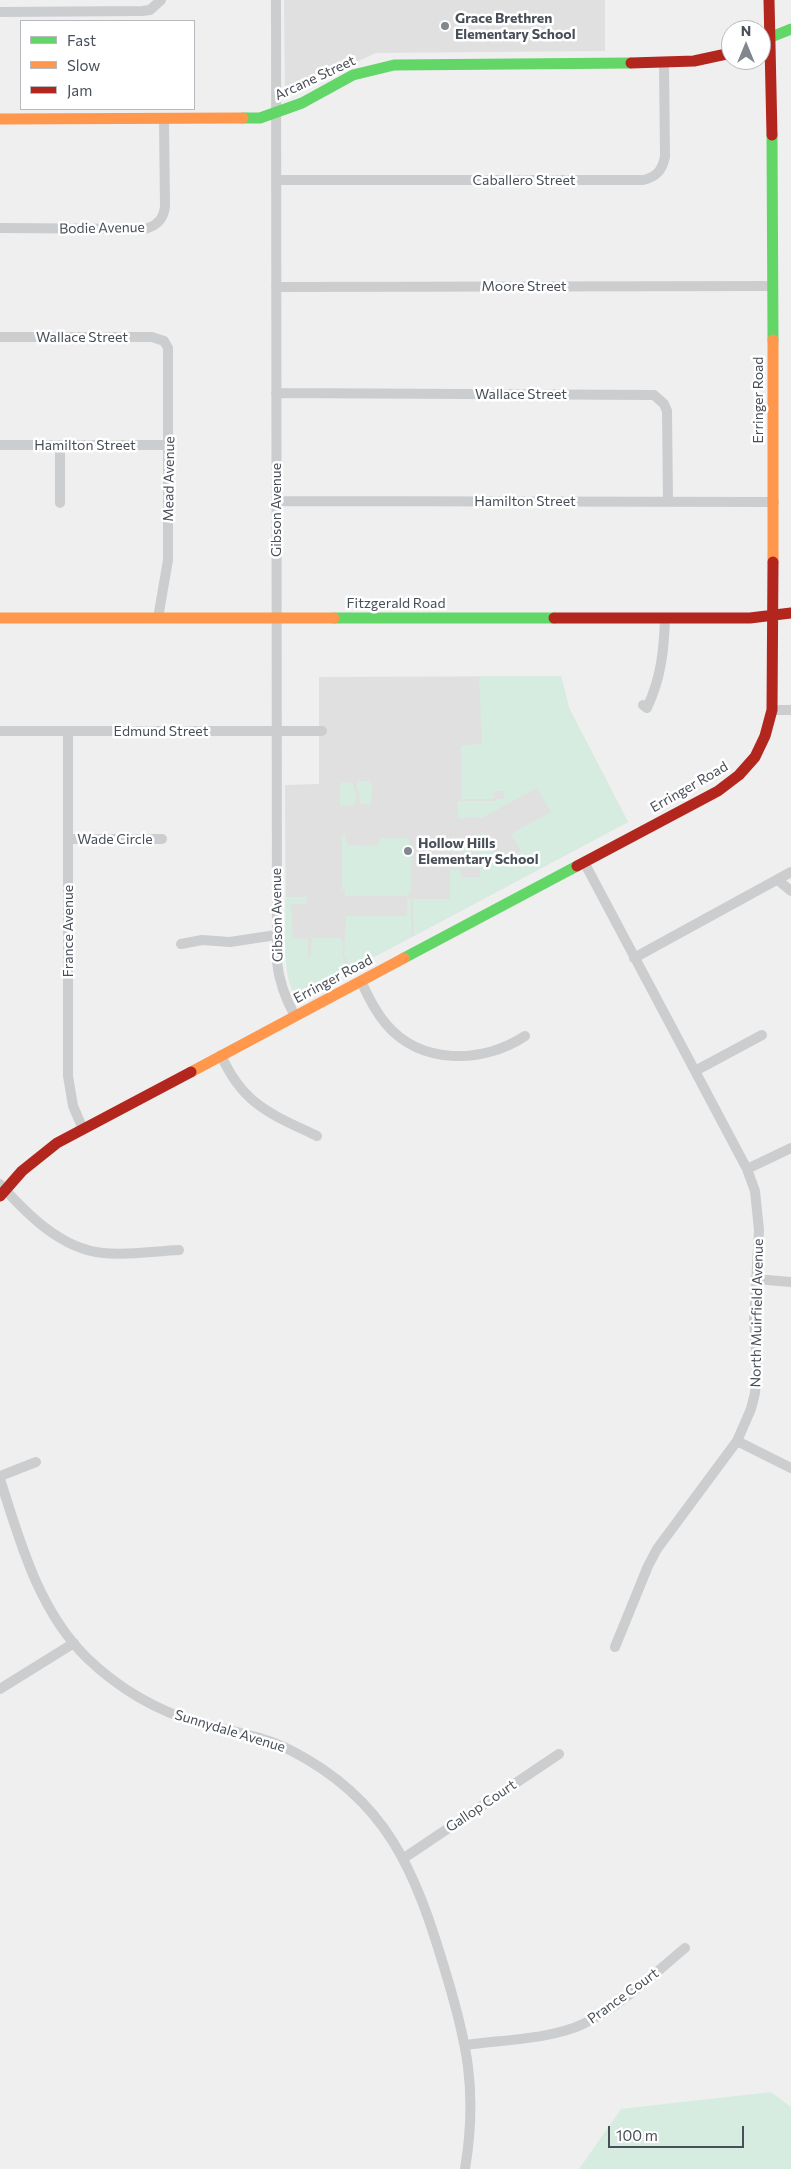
<!DOCTYPE html>
<html>
<head>
<meta charset="utf-8">
<style>
	body { margin:0 }
	#map { position:relative; width:791px; height:2169px; overflow:hidden; background:#efefef; font-family:Commissioner,sans-serif }
	canvas { display:block }
	.legend { position:absolute; left:20px; top:20px; width:175px; height:90px; box-sizing:border-box; background:#fff; border:1px solid #b6b9bd; margin:0; padding:6px 9px; list-style:none; font-size:15px; color:#484f59 }
	.legend li { display:flex; align-items:center; gap:10px; height:25px }
	.legend b { width:25px; border:1px solid #b6b9bd }
	.north { position:absolute; left:721px; top:20px; width:50px; height:50px; box-sizing:border-box; background:#fff; border:1px solid #b6b9bd; border-radius:50%; rotate:0deg; font-size:14px; font-weight:700; line-height:20px; text-align:center; color:#484f59 }
	.north::after { content:''; display:block; margin:auto; width:18px; height:22px; background:#82878e; clip-path:polygon(50% 0,100% 100%,50% 72%,0 100%) }
	.scale { position:absolute; left:608px; top:2126px; width:136px; height:22px; box-sizing:border-box; border:2px solid #484f59; border-top:0; padding-left:6px; font-size:15px; line-height:18px; white-space:nowrap; color:#484f59; -webkit-text-stroke:4px #fff; paint-order:stroke }
</style>
</head>
<body>
<div id="map">
<canvas width="791" height="2169"></canvas>
<ul class="legend">
<li><b style="height:6px;background:#63d668"></b>Fast</li>
<li><b style="height:6px;background:#ff974d"></b>Slow</li>
<li><b style="height:6px;background:#b3261e"></b>Jam</li>
</ul>
<div class="north">N</div>
<div class="scale">100 m</div>
</div>
<script>
const g = document.querySelector('canvas').getContext('2d');
g.lineJoin = 'round';
function fillPath(path, color) { g.fillStyle = color; g.fill(path, 'evenodd'); }
function strokePath(path, color, width, dash) { g.strokeStyle = color; g.lineWidth = width; g.lineCap = dash ? 'butt' : 'round'; g.setLineDash(dash || []); g.stroke(path); }
function drawText(font, color, halo, rows, align = 'center') {
  g.font = font + ' Commissioner,sans-serif'; g.lineWidth = 5; g.setLineDash([]); g.textBaseline = 'middle'; g.strokeStyle = halo; g.fillStyle = color; for (const [text, x, y, turn = 0] of rows) {
    g.save(); g.translate(x, y); g.rotate((+turn || 0) * Math.PI / 180); g.textAlign = isNaN(turn) ? turn : align; if (halo) g.strokeText(text, 0, 0); g.fillText(text, 0, 0); g.restore();
  }
}
fillPath(new Path2D(`
	M284 0H605V51L376 53 285 95Z
	M561 676 569 708 628 822 312 990 302 995H296L291 986 286 964 285 785 319 784V677Z`), '#e1e0e0');
fillPath(new Path2D(`
	M479 676H561L569 708 628 822 414 936 413 899H450V870H461V877H480V868L450 867V855H461L462 862H481V853L450 852 452 840 461 839V847H481V828L489 848H491L500 863 521 851 511 834 551 812 537 788 481 818H458V801H495L496 799H504V791H494L493 799H461V746L464 745 482 744Z
	M358 781H370L372 786 371 805 360 804V794L356 786Z
	M343 782 352 783 356 795 354 806 340 805V785Z
	M345 833 347 845 378 846 379 838H409V844H411V887L408 896H345V890H342V836Z
	M286 897H307V904H291L293 938 308 939V958H310L312 938H341L343 944 342 955 348 971 299 996C280 990 286 915 286 897Z
	M407 899H411V937L351 969 344 956 346 916H407Z
	M771 2092 791 2107V2169H579L621 2109Z`), '#d6ece1');
strokePath(new Path2D(`
	M276 0 277 962C279 982 285 998 295 1016
	M0 12 142 11 150 10 161 0
	M276 180H643C656 177 662 171 665 157L664 63
	M0 228 145 229C158 225 163 219 165 207L164 120
	M276 287 773 286
	M0 337H152L164 341 168 348V560L158 618
	M276 393 654 395 664 404 667 411 668 501
	M0 445H169
	M60 445V503
	M276 501 774 502
	M643 705 647 708C661 678 664 651 665 618
	M772 710H791
	M0 731H322
	M68 731V1076L73 1106 83 1129
	M68 839H162
	M584 862 747 1169 755 1191 759 1230 754 1320 757 1363 755 1393 751 1409 737 1441 657 1549 648 1566 615 1647
	M779 881 791 891
	M181 944 202 940 230 942 276 935
	M634 958 791 872
	M361 981C368 997 375 1011 386 1024 420 1065 483 1064 525 1036
	M221 1055C243 1105 271 1114 317 1136
	M695 1071 762 1035
	M747 1169 791 1148
	M0 1184C27 1214 61 1249 103 1253 127 1256 155 1251 179 1250
	M755 1279 791 1282
	M737 1441 791 1468
	M0 1476 36 1462
	M0 1479C20 1541 38 1610 87 1658 118 1688 158 1712 200 1723 231 1731 263 1736 292 1751 387 1800 415 1871 444 1967 467 2042 478 2091 465 2169
	M0 1689 74 1643
	M404 1858 559 1754
	M466 2045C501 2040 552 2039 583 2024 618 2008 655 1973 685 1948`), '#cbcdcf', 10);
strokePath(new Path2D(`
	M761 41 791 29
	M243 118H260L302 103 353 75 394 65 631 63
	M772 135 773 340
	M334 618H554
	M404 958 577 866`), '#63d668', 11);
strokePath(new Path2D(`
	M0 119 243 118
	M773 340V562
	M0 618H334
	M191 1072 404 958`), '#ff974d', 11);
strokePath(new Path2D(`
	M769 0 772 135
	M631 63 694 61 731 53
	M554 618H750L791 613
	M577 866 718 791 739 775 755 757 765 736 772 710 773 562
	M0 1196 22 1171 57 1143 191 1072`), '#b3261e', 11);
for (const [x, y, r, color] of [
	[445,26,5,"#82878e"],
	[408,851,5,"#82878e"]
]) { const dot = new Path2D(); dot.arc(x, y, r, 0, 2 * Math.PI); g.fillStyle = color; g.fill(dot); strokePath(dot, '#fff', 2); }
drawText('bold 14px', '#484f59', '#fff', [
	["Grace Brethren",455,18],
	["Elementary School",455,34],
	["Hollow Hills",418,843],
	["Elementary School",418,859]
], 'left');
drawText('14px', '#484f59', '#fff', [
	["Arcane Street",315,78,-25],
	["Caballero Street",524,180],
	["Bodie Avenue",102,228,-1],
	["Moore Street",524,286],
	["Wallace Street",82,337],
	["Wallace Street",521,394],
	["Erringer Road",758,400,-90],
	["Hamilton Street",85,445],
	["Mead Avenue",169,479,-89],
	["Hamilton Street",525,501],
	["Gibson Avenue",276,510,-90],
	["Fitzgerald Road",396,603],
	["Edmund Street",161,731],
	["Erringer Road",689,787,-30],
	["Wade Circle",115,839],
	["Gibson Avenue",277,915,-91],
	["France Avenue",68,931,-90],
	["Erringer Road",333,979,-28],
	["North Muirfield Avenue",757,1313,-89],
	["Sunnydale Avenue",230,1731,17],
	["Gallop Court",481,1806,-34],
	["Prance Court",623,1996,-36]
]);
</script>
</body>
</html>
